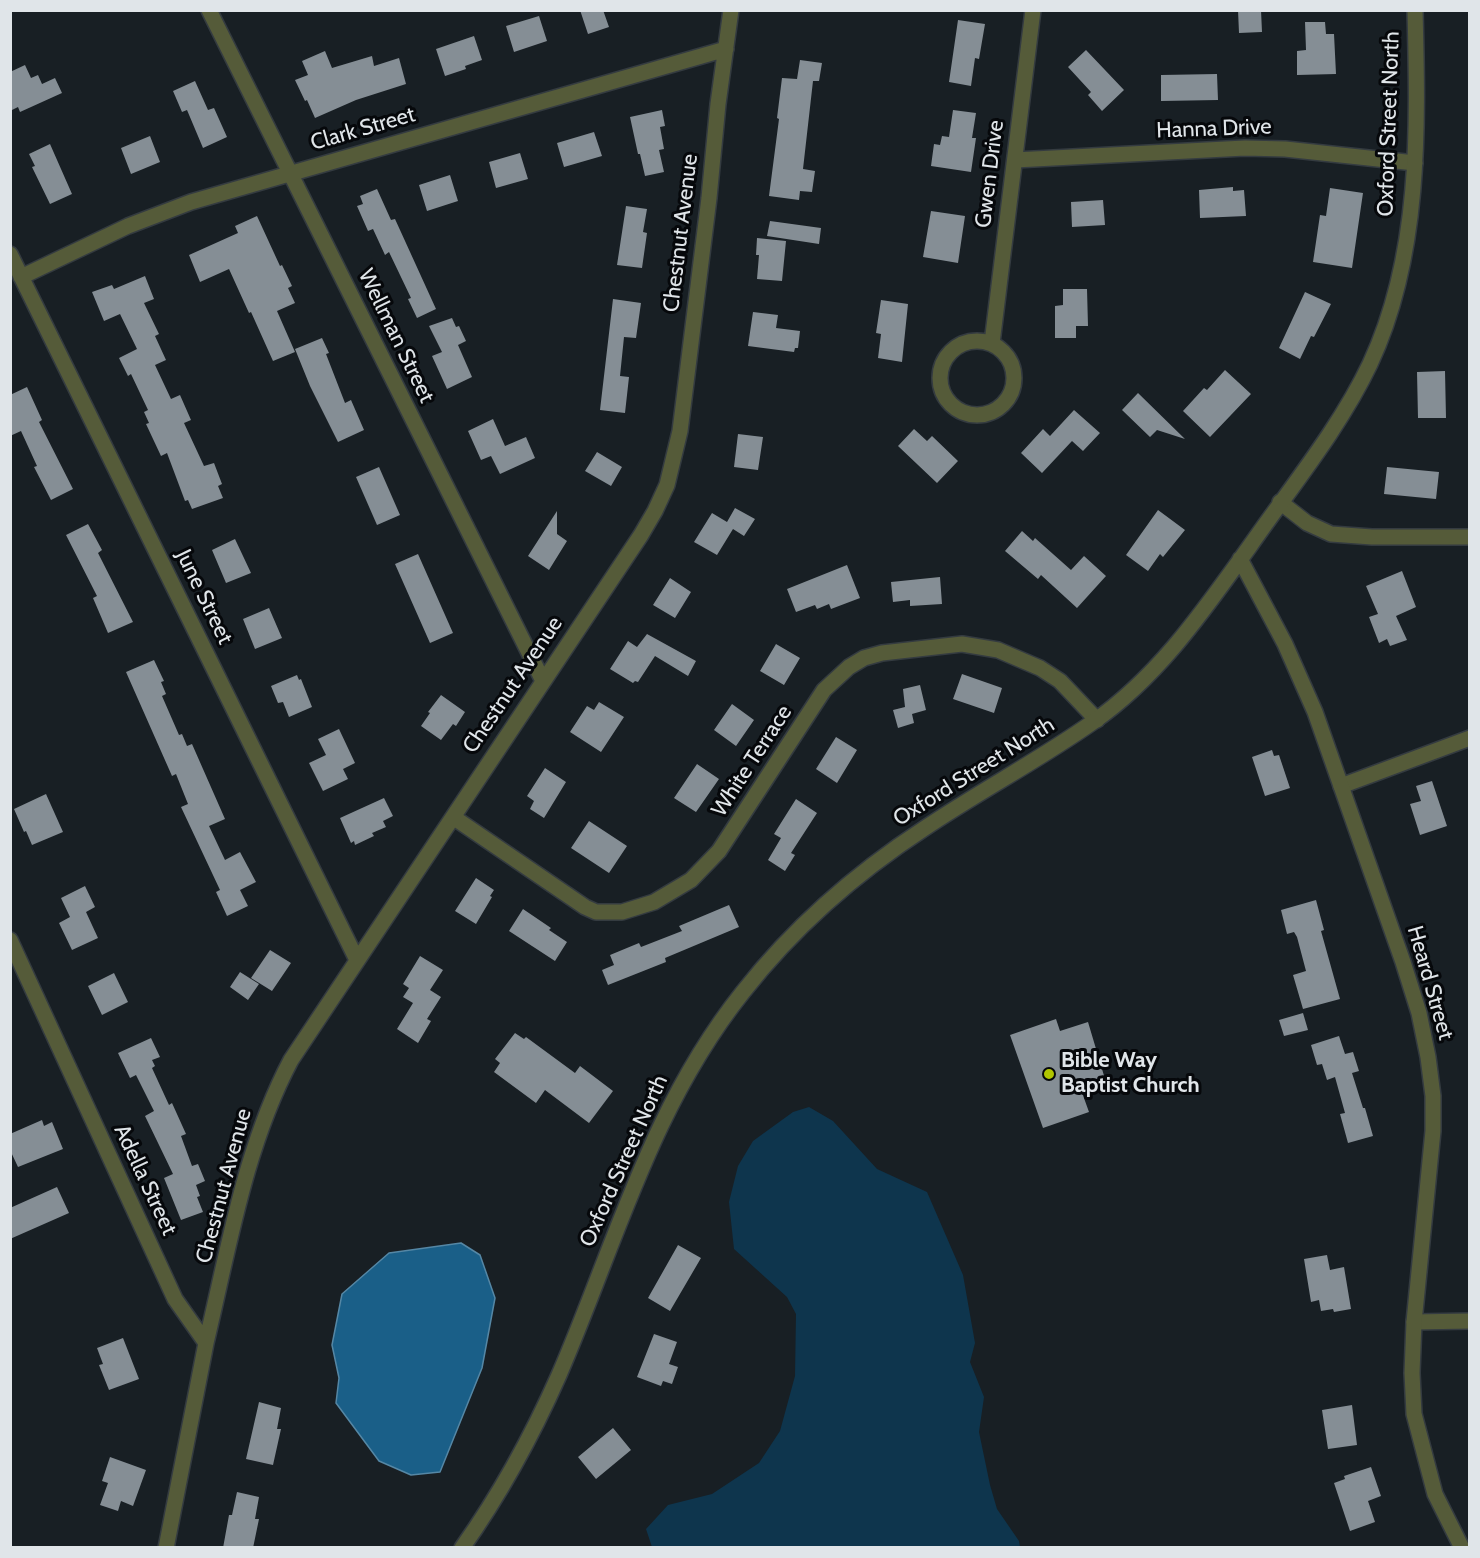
<!DOCTYPE html>
<html>
<head>
<meta charset="utf-8">
<style>
	body { margin:0 }
	#map { position:relative; width:1480px; height:1558px; overflow:hidden; background:#181f24; font-family:Cabin,sans-serif }
	canvas { display:block }
	.frame { position:absolute; inset:0; border:12px solid #e0e5e9; pointer-events:none }
</style>
</head>
<body>
<div id="map">
<canvas width="1480" height="1558"></canvas>
<div class="frame"></div>
</div>
<script>
const g = document.querySelector('canvas').getContext('2d');
g.lineJoin = 'round';
function fillPath(path, color) { g.fillStyle = color; g.fill(path, 'evenodd'); }
function strokePath(path, color, width, dash) { g.strokeStyle = color; g.lineWidth = width; g.lineCap = dash ? 'butt' : 'round'; g.setLineDash(dash || []); g.stroke(path); }
function drawText(font, color, halo, rows, align = 'center') {
  g.font = font + ' Cabin,sans-serif'; g.lineWidth = 6; g.setLineDash([]); g.textBaseline = 'middle'; g.strokeStyle = halo; g.fillStyle = color; for (const [text, x, y, turn = 0] of rows) {
    g.save(); g.translate(x, y); g.rotate((+turn || 0) * Math.PI / 180); g.textAlign = isNaN(turn) ? turn : align; if (halo) g.strokeText(text, 0, 0); g.fillText(text, 0, 0); g.restore();
  }
}
fillPath(new Path2D(`
	M809 1107 833 1121 877 1169 927 1192 963 1275 975 1343 970 1362 984 1397 979 1432 990 1485 997 1509 1019 1541 1020 1547H652L646 1529 668 1505 712 1494 759 1463 780 1431 795 1376 796 1314 787 1297 734 1249 729 1202 738 1166 753 1141 793 1112Z`), '#0e354d');
const water = new Path2D(`
	M461 1243 480 1255 495 1298 482 1368 440 1472 411 1475 379 1461 336 1403 339 1378 332 1345 342 1294 389 1253Z`);
fillPath(water, '#1a5f88');
strokePath(water, '#5587a5', 1.5);
fillPath(new Path2D(`
	M580 10H603L609 27 588 34Z
	M1238 10H1261L1262 32 1239 33Z
	M539 16 547 41 514 52 506 26Z
	M958 20 985 24 979 59 975 58 971 86 949 82Z
	M1305 22H1325L1326 34H1334L1336 74 1297 75V51L1306 50Z
	M474 36 482 60 465 66 466 69 445 76 436 49Z
	M1086 50 1124 90 1102 111 1088 95 1091 92 1068 67Z
	M325 51 332 68 372 56 374 66 399 58 406 84 356 100 315 118 307 100 305 101 295 80 308 75 302 61Z
	M800 60 822 63 819 81H813L803 169 815 171 812 192 800 191 799 200 769 196 779 119 777 118 782 78 797 79Z
	M25 65 31 78 38 75 42 84 55 78 62 93 20 112 18 107 10 111V72Z
	M1217 74 1218 100 1161 101V75Z
	M195 81 208 110 214 108 227 137 203 148 187 110 182 112 173 91Z
	M662 110 665 126 660 127 664 149 659 150 664 172 645 176 640 154H638L630 117Z
	M953 110 976 113 972 138H976L971 172 931 166 934 144 940 145 942 136 949 137Z
	M594 132 602 156 564 167 557 143Z
	M150 136 160 162 131 174 121 148Z
	M50 144 72 194 50 204 32 167 35 166 29 154Z
	M520 153 528 179 496 188 489 162Z
	M450 175 458 201 427 211 419 185Z
	M1233 187V191L1244 190 1246 216 1200 218 1199 190Z
	M1330 188 1363 193 1352 268 1313 262 1320 215 1326 216Z
	M377 189 391 220 395 219 436 309 417 318 408 299 411 298 389 252 385 255 373 229 368 231 357 206 363 204 360 196Z
	M1103 200 1105 225 1072 227 1071 202Z
	M626 206 647 209 643 232 647 233 642 268 617 265Z
	M931 211 965 216 958 263 923 257Z
	M257 216 280 266 282 265 292 286 288 288 295 303 277 311 295 352 273 361 251 312 249 313 229 269 200 282 189 255 238 233 235 226Z
	M770 221 821 228 819 244 767 236Z
	M757 238 786 241 782 281 757 279 759 255H756Z
	M145 276 154 299 144 303 159 334 155 336 166 360 155 365 171 399 180 395 191 420 184 423 204 466 214 463 222 484 218 486 223 498 192 509 188 500 185 501 167 453 161 456 146 424 149 423 144 412 148 410 131 374 128 376 119 358 137 349 120 314 104 321 92 292 112 285 114 289Z
	M1063 289H1087L1088 326H1076V338H1055V306L1063 305Z
	M1305 292 1331 304 1314 337 1311 336 1300 359 1279 348Z
	M613 299 641 303 636 338 624 337 620 376 629 377 625 413 600 410Z
	M881 300 908 304 902 362 878 358 881 334 876 333Z
	M753 312 778 315 776 328 800 331 798 348H795L794 352 748 346Z
	M452 318 456 327 459 326 466 341 458 345 472 377 447 389 432 356 442 352 429 326Z
	M322 338 329 353 326 354 345 403 351 400 364 430 338 442 310 386 295 349Z
	M1225 370 1251 394 1210 437 1183 411 1204 388 1207 390Z
	M1445 371 1446 418H1418L1417 372Z
	M27 387 42 420 39 422 73 489 51 500 34 467 37 466 21 431 10 436V395Z
	M1138 393 1185 439 1157 430 1150 437 1122 410Z
	M1074 410 1100 433 1083 451 1072 441 1042 473 1021 453 1043 429 1050 436Z
	M493 419 505 446 526 437 535 458 500 474 491 456 481 460 468 431Z
	M914 429 927 441 932 436 958 461 937 483 898 446Z
	M738 434 763 437 758 470 734 467Z
	M597 452 622 467 611 486 585 471Z
	M379 467 400 515 377 525 356 477Z
	M1387 467 1439 472 1436 499 1384 494Z
	M735 508 755 519 744 536 733 529 717 555 694 542 712 513 727 522Z
	M1158 510 1185 530 1163 557 1160 554 1148 571 1126 555Z
	M557 511V534L567 541 549 570 528 556Z
	M88 524 102 550 98 553 133 622 108 633 93 598 97 596 66 535Z
	M1022 531 1033 541 1035 538 1071 570 1084 556 1106 576 1077 608 1041 575 1038 579 1005 551Z
	M235 539 251 573 226 583 212 550Z
	M418 554 453 633 430 643 395 564Z
	M847 565 860 598 831 609 829 604 817 609 815 605 796 612 787 589Z
	M1402 571 1416 607 1396 616 1407 640 1390 646 1387 639 1379 643 1369 617 1378 614 1366 586Z
	M940 577 942 604 910 606V600L893 602 891 582Z
	M670 578 691 592 675 618 653 605Z
	M269 608 282 638 255 649 243 619Z
	M647 634 696 661 688 676 655 656 638 682 635 681 633 683 610 669 628 641 637 647Z
	M776 644 800 658 784 685 760 671Z
	M154 660 164 681 161 682 166 694 162 696 179 735 182 734 187 746 192 744 225 819 209 826 225 860 240 852 256 882 240 890 248 906 227 916 216 892 220 890 181 807 188 804 176 774 172 776 126 672Z
	M962 674 1002 688 994 713 953 699Z
	M297 675 299 680 301 679 312 707 289 717 283 702 278 703 271 686Z
	M920 685 926 710 912 714 914 723 898 728 893 710 905 707 903 689Z
	M441 695 465 712 456 726 453 724 441 740 421 726 430 713 428 712Z
	M599 702 624 717 601 752 570 732 587 706 594 710Z
	M732 704 754 720 736 746 714 730Z
	M339 729 355 763 343 769 348 779 323 791 309 763 326 755 318 739Z
	M836 737 857 750 837 783 816 769Z
	M1272 750 1274 756 1279 755 1290 788 1265 796 1252 757Z
	M697 764 719 779 696 812 674 798Z
	M545 768 566 782 544 818 530 809 534 801 527 796Z
	M1432 781 1447 826 1420 835 1410 804 1421 801 1416 786Z
	M46 794 63 832 32 845 26 831 24 832 14 809Z
	M384 798 393 816 383 821 386 827 372 833 374 836 355 845 354 841 351 843 340 818Z
	M796 799 817 813 791 853 795 855 785 871 768 860 781 838 774 834Z
	M589 821 627 846 609 873 571 848Z
	M476 878 494 890 490 896 492 897 476 924 455 911Z
	M85 886 95 907 86 912 98 938 72 950 59 923 70 917 61 898Z
	M1316 900 1324 930 1321 931 1340 999 1303 1009 1293 975 1306 971 1297 937 1294 932 1287 934 1281 910Z
	M729 905 739 927 665 958 666 962 608 985 602 970 614 965 610 955 639 943 641 947 682 931 679 926Z
	M523 909 551 928 549 930 567 942 555 961 509 931Z
	M270 950 291 963 272 991 251 978Z
	M420 956 443 970 430 990 441 997 427 1019 431 1021 418 1043 397 1029 413 1003 403 997 409 988 403 984Z
	M240 972 259 984 248 1000 230 987Z
	M114 973 128 1002 102 1015 88 986Z
	M1303 1013 1308 1030 1284 1036 1279 1020Z
	M1056 1019 1060 1031 1088 1022 1105 1079 1080 1087 1089 1112 1043 1128 1010 1035Z
	M515 1033 524 1039 526 1037 575 1073 580 1066 613 1091 589 1123 545 1090 536 1103 494 1072 500 1063 495 1059Z
	M1339 1036 1345 1054 1353 1052 1359 1071 1352 1073 1363 1108H1365L1373 1136 1348 1143 1340 1114 1345 1113 1335 1077 1327 1080 1322 1064 1317 1065 1311 1045Z
	M151 1038 160 1057 152 1060 155 1066 152 1068 169 1105 172 1103 186 1134 181 1136 192 1166 198 1164 205 1181 196 1185 200 1196 197 1197 203 1212 181 1220 164 1178 173 1174 145 1116 154 1111 136 1075 130 1078 118 1053Z
	M42 1120 44 1126 52 1122 63 1149 18 1167 10 1150V1134Z
	M57 1187 69 1213 10 1239V1208Z
	M678 1245 701 1258 670 1311 648 1298Z
	M1327 1255 1330 1270 1344 1267 1351 1309 1334 1312 1333 1309 1321 1311 1319 1300 1311 1302 1304 1259Z
	M654 1334 677 1342 669 1364 678 1367 672 1384 663 1381 661 1386 637 1377Z
	M123 1338 139 1379 109 1390 99 1365 103 1364 97 1348Z
	M259 1402 281 1408 277 1429H281L273 1465 246 1459Z
	M1352 1405 1357 1445 1328 1449 1322 1410Z
	M613 1428 631 1450 596 1479 578 1457Z
	M110 1457 146 1470 133 1506 121 1501 118 1511 100 1505 108 1483 102 1481Z
	M1371 1467 1381 1496 1368 1501 1375 1522 1350 1531 1334 1483 1345 1479 1344 1476Z
	M237 1492 259 1497 255 1519H259L253 1548H223L229 1515H232Z`), '#858e95');
const minor = new Path2D(`
	M209 10 543 681
	M1015 160 1245 148 1285 149 1415 163
	M10 254 357 960
	M21 277 128 226 191 202 726 49
	M940 378a37 37 0 1 1 74 0a37 37 0 1 1-74 0Z
	M992 343 1033 10
	M1280 502 1307 523 1331 534 1372 537H1470
	M1341 786 1470 738
	M453 817 585 907 596 912H622L654 902 691 880 719 851 824 690 849 667 864 658 882 653 962 644 998 650 1040 668 1060 681 1097 720
	M10 940 175 1299 206 1343 166 1548
	M1414 1322 1470 1321
	M206 1343C229 1247 245 1147 291 1060L641 535 655 511 667 485 680 431 709 198 718 104 731 10`);
const tertiary = new Path2D(`
	M1240 559 1285 644 1315 712 1403 962 1419 1013 1428 1057 1433 1096V1131L1414 1322 1412 1373 1414 1414 1435 1494 1462 1548
	M462 1548C501 1493 532 1436 559 1375 616 1243 651 1107 743 992 794 927 856 873 925 828 980 791 1039 760 1093 722 1159 676 1204 610 1250 546 1291 487 1339 429 1370 364 1421 255 1418 129 1415 10`);
strokePath(minor, '#343b40', 18);
strokePath(tertiary, '#343b40', 18);
strokePath(minor, '#555b39', 15);
strokePath(tertiary, '#555b39', 15);
for (const [x, y, r, color] of [
	[1049,1074,6,"#b0c501"]
]) { const dot = new Path2D(); dot.arc(x, y, r, 0, 2 * Math.PI); g.fillStyle = color; g.fill(dot); strokePath(dot, '#06080b', 2); }
drawText('22px', '#e0e5e9', '#06080b', [
	["Oxford Street North",1389,124,-88],
	["Clark Street",363,129,-16],
	["Hanna Drive",1214,129,-2],
	["Gwen Drive",990,174,-83],
	["Chestnut Avenue",681,233,-83],
	["Wellman Street",396,336,64],
	["June Street",204,597,64],
	["Chestnut Avenue",513,685,-56],
	["White Terrace",752,761,-57],
	["Oxford Street North",974,772,-32],
	["Heard Street",1430,983,74],
	["Oxford Street North",624,1161,-66],
	["Adella Street",145,1180,65],
	["Chestnut Avenue",224,1186,-75]
]);
drawText('bold 22px', '#e0e5e9', '#06080b', [
	["Bible Way",1061,1061],
	["Baptist Church",1061,1086]
], 'left');
</script>
</body>
</html>
